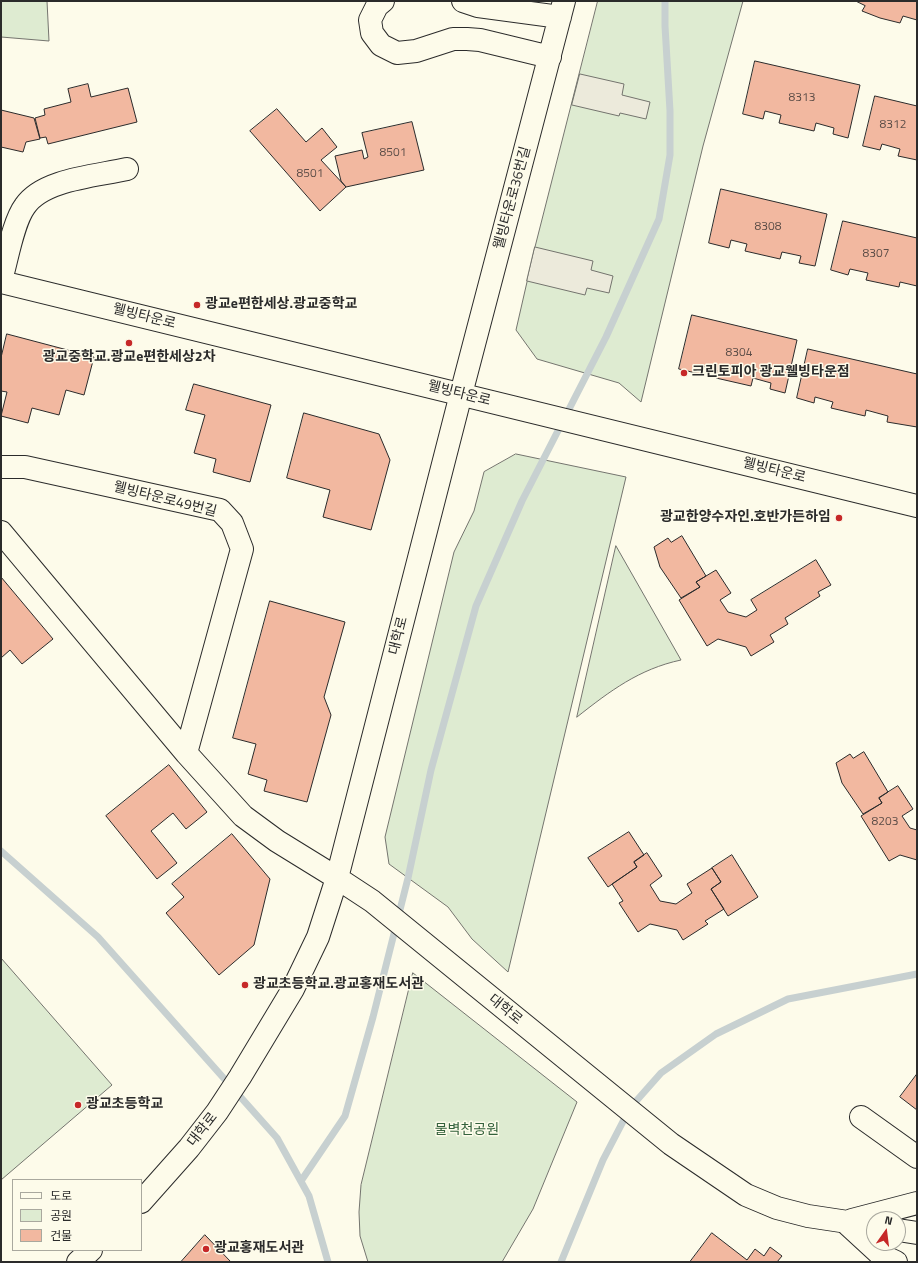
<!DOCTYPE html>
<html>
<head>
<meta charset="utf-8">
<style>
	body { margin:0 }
	#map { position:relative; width:918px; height:1263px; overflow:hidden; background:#fdfbea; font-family:"Titillium Web","Noto Sans KR",sans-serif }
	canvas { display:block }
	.frame { position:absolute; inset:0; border:2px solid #2b2b2b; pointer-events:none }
	.legend { position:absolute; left:12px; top:1179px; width:130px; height:72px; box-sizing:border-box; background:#fdfbea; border:1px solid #a9a89e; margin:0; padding:5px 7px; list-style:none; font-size:12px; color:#2b2b2b }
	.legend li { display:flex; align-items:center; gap:8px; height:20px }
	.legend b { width:20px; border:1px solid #a9a89e }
	.north { position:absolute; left:866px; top:1211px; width:40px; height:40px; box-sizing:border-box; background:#fdfbea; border:1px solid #a9a89e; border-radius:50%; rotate:14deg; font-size:11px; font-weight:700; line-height:16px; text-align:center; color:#2b2b2b }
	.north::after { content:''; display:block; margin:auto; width:14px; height:18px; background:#c62828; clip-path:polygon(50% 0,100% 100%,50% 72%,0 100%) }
</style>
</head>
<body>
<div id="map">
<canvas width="918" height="1263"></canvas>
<div class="frame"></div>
<ul class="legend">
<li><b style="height:5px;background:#fdfbea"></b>도로</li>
<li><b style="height:11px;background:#deebd1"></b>공원</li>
<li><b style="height:11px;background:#f2b8a0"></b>건물</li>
</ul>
<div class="north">N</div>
</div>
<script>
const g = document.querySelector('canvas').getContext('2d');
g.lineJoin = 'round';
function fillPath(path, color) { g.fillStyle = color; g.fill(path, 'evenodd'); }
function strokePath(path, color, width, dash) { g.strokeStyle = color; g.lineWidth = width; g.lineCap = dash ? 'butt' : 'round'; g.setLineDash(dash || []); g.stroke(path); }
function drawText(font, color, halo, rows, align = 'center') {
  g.font = font + ' "Titillium Web","Noto Sans KR",sans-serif'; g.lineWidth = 3; g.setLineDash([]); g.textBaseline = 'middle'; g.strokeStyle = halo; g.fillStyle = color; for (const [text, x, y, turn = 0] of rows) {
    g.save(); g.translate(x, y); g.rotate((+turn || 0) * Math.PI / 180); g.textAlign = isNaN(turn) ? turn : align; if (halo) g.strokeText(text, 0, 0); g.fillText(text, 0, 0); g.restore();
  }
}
const green = new Path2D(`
	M1 1H47L49 41 1 37Z
	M598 1H743L703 146 641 402 619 383 537 359 516 330 535 247Z
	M516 454 626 477 508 972 472 939 448 907 389 864 385 837 454 552 474 511 484 472Z
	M616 546 681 660C639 669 610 691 577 717Z
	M1 958 112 1085 1 1180Z
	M413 973 577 1102 533 1209 502 1262H368L360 1236 359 1212 361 1185Z`);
fillPath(green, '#deebd1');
strokePath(green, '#74746e', 1);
const parking = new Path2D(`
	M580 74 624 84 622 95 650 102 646 119 620 113 619 116 572 105Z
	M535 247 593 261 591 270 613 276 609 293 587 288 585 295 527 281Z`);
fillPath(parking, '#eceadb');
strokePath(parking, '#74746e', 1);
strokePath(new Path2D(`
	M1 851 98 937 277 1138 309 1196 328 1262
	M301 1181 345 1116 373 1017 408 878 431 770 476 606 522 501 606 337 659 219 670 155V111L665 26V1
	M561 1262 603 1160 630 1108 661 1073 716 1034 788 999 917 974`), '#c7d0d0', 7);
const building = new Path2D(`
	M856 1H917V20L903 16 900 23 880 18 862 11 865 6Z
	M755 61 860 85 848 138 833 134 834 128 816 123 814 131 779 123 781 115 765 111 763 119 743 114Z
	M88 84 91 97 128 88 137 122 48 144 46 137 40 138 35 118 45 115 44 109 71 102 68 89Z
	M875 96 917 106V160L898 156 900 149 882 144 880 150 863 146Z
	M277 109 306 142 322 128 337 147 321 160 346 187 320 211 250 131Z
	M1 110 34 118 40 139 26 142 23 152 1 147Z
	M412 122 424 170 346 187 341 181 335 156 362 150 364 159 368 157 362 133Z
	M721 189 827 214 815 266 799 263 801 256 782 252 780 259 745 251 747 244 731 240 729 248 709 243Z
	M843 221 917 238V286L900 282 899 287 866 280 868 273 850 269 848 275 831 270Z
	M692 315 797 340 785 393 770 389 771 383 753 378 751 386 716 378 717 370 702 366 700 374 679 369Z
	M7 334 94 357 84 395 66 390 59 415 32 408 28 423 1 416 7 392 1 391V358Z
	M808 349 917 374V427L887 422 888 416 866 410 865 416 831 408 833 402 815 397 814 403 797 398Z
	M194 384 271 405 250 482 213 472 216 459 194 453 205 415 186 410Z
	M304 413 379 434 390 460 371 530 323 517 330 490 287 478Z
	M682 536 706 576 696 582 700 587 681 598 660 567 654 547 668 538 671 542Z
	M816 560 831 585 818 592 820 596 785 618 788 624 770 635 774 642 751 656 746 647 718 639 707 646 679 600 700 587 696 582 716 570 731 593 720 600 728 612 746 617 757 610 751 600Z
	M1 577 53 639 22 664 10 650 1 658Z
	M270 601 345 622 324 697 331 715 307 802 264 791 267 780 248 774 256 744 233 738Z
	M864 752 888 792 879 798 882 803 863 814 842 783 836 763 850 754 853 758Z
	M169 765 207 812 186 829 173 813 151 831 177 863 157 879 106 816Z
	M898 786 913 809 902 816 910 828 917 830V860L900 855 889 861 861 816 882 803 879 798Z
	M629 832 644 855 634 862 637 867 608 887 588 858Z
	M232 834 270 879 254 945 219 975 166 913 184 897 172 884Z
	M647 853 662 876 650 885 660 901 676 904 692 893 687 884 712 868 721 882 711 889 724 909 705 921 708 924 683 940 677 930 650 924 638 932 619 903 623 901 612 884 637 867 634 862Z
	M732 855 758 897 728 916 711 889 721 882 712 868Z
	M917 1074V1110L900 1097Z
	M712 1233 747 1260 755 1249 764 1256 770 1247 782 1256 777 1262H690Z
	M205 1235 231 1262H181Z`);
fillPath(building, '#f2b8a0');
strokePath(building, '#2b2b2b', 1);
const minor = new Path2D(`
	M383 1 377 6 370 20 372 33 381 45 397 53 416 51 453 39H467L480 40 550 57
	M463 1 478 6 560 17
	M1 280C7 260 13 222 25 206 43 179 97 176 127 169
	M1 282 917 506
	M1 467H25L220 510 232 523 242 549 186 753
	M1 532 186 753 243 816 277 841 337 878 372 901 671 1144 746 1195 777 1208 808 1216 874 1226
	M861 1117 917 1157
	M141 1202 189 1148 217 1112 240 1077 293 989 318 937 337 878 461 394 564 1
	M852 1220 917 1203
	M845 1222 881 1255 896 1262
	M898 1230 917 1233
	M78 1262 91 1250`);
strokePath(minor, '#2b2b2b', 24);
strokePath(minor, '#fdfbea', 22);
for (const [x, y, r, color] of [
	[197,305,4,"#c62828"],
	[129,343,4,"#c62828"],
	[684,373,4,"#c62828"],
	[839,518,4,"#c62828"],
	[245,985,4,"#c62828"],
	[78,1105,4,"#c62828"],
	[206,1249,4,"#c62828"]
]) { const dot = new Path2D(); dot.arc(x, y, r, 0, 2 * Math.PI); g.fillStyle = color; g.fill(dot); strokePath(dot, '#fdfbea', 1.5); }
drawText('12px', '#5d4e48', null, [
	["8313",802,98],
	["8312",893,125],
	["8501",393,153],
	["8501",310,174],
	["8308",768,227],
	["8307",876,254],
	["8304",739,353],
	["8203",885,822]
]);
drawText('14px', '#2b2b2b', '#fdfbea', [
	["웰빙타운로36번길",513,198,-75],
	["웰빙타운로",144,317,14],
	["웰빙타운로",459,394,14],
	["웰빙타운로",774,471,14],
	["웰빙타운로49번길",165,500,14],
	["대학로",399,636,-76],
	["대학로",505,1010,39],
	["대학로",203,1130,-52]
]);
drawText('bold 14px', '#2b2b2b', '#fdfbea', [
	["광교e편한세상.광교중학교",205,305],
	["광교중학교.광교e편한세상2차",129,358,"center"],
	["크린토피아 광교웰빙타운점",692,373],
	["광교한양수자인.호반가든하임",831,518,"right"],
	["광교초등학교.광교홍재도서관",253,985],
	["광교초등학교",86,1105],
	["광교홍재도서관",214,1249]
], 'left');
drawText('14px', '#34623c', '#fdfbea', [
	["물벽천공원",467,1131]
]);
</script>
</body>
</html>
